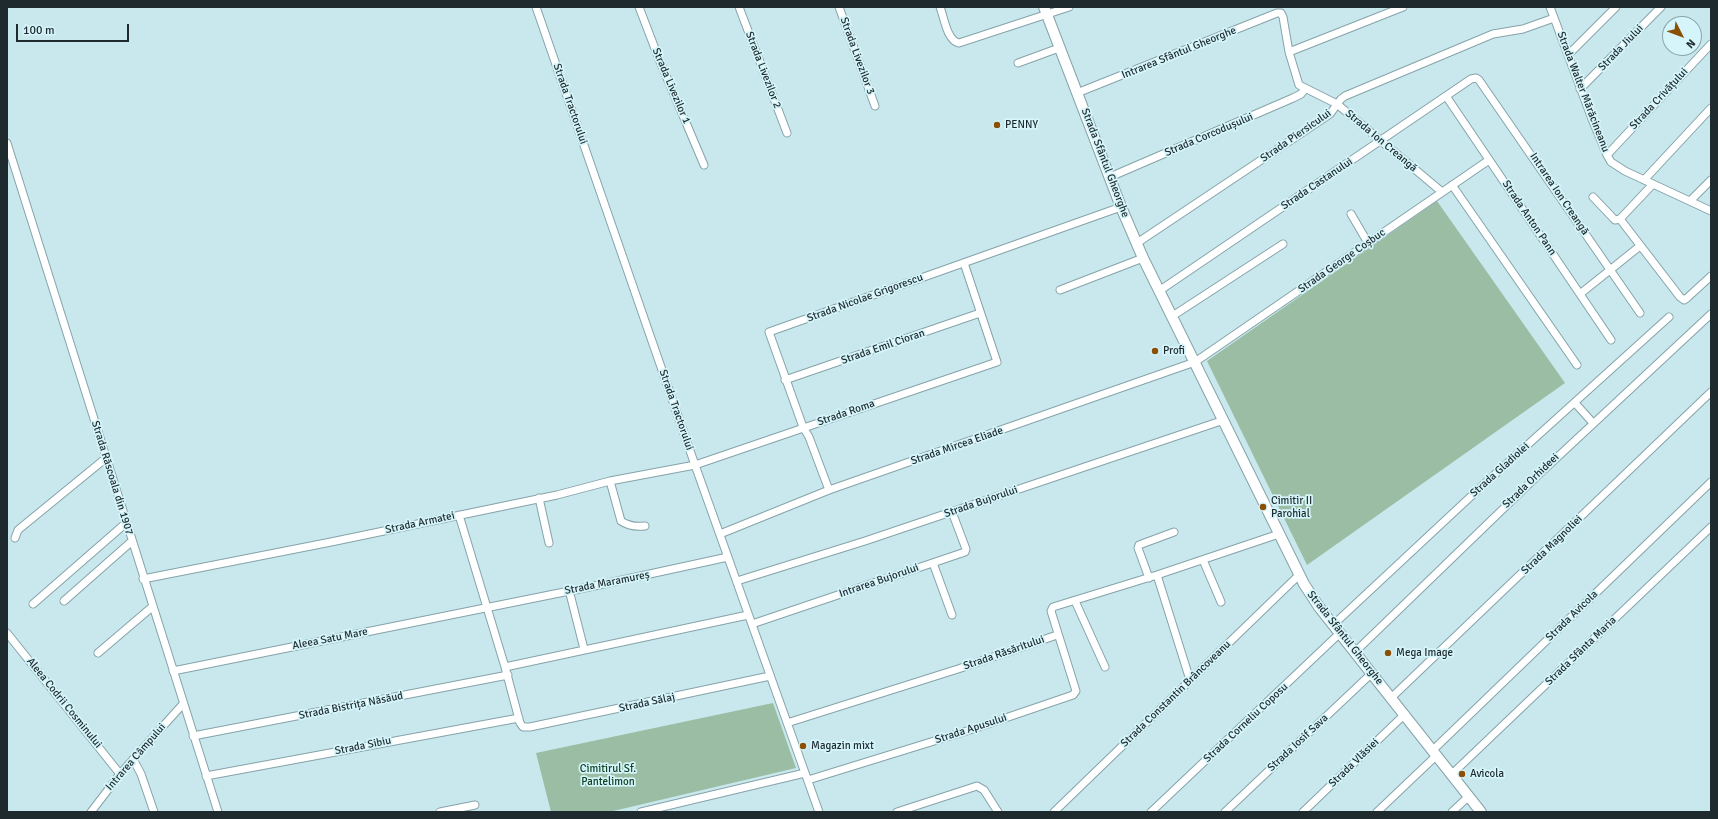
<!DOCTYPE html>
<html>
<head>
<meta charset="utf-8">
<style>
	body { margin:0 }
	#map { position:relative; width:1718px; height:819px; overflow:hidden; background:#c8e8ee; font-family:Signika,sans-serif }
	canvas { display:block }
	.frame { position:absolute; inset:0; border:8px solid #1e2a2d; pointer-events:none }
	.north { position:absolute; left:1662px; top:16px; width:40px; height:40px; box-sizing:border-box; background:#d5f5fb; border:1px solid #8ca4a9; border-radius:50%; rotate:132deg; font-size:11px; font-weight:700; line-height:16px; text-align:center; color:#1e2a2d }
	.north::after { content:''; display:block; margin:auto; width:14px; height:18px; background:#8a5106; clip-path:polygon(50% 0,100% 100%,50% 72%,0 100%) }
	.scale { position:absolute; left:16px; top:24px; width:113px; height:18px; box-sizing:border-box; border:2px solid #1e2a2d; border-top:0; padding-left:5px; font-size:12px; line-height:14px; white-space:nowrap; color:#1e2a2d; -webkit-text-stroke:3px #d5f5fb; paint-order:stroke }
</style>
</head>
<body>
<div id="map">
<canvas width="1718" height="819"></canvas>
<div class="frame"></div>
<div class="north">N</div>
<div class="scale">100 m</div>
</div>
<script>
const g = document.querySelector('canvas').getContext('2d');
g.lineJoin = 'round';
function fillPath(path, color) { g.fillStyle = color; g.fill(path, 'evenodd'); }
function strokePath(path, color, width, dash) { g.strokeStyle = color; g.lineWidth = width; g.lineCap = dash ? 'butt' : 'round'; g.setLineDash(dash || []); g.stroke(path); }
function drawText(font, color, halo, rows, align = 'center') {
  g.font = font + ' Signika,sans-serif'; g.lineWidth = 3.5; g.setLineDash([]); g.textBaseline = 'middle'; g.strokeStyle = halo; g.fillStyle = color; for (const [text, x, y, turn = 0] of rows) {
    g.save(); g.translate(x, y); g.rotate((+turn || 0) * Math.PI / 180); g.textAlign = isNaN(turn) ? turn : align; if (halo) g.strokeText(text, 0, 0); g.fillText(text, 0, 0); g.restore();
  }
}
fillPath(new Path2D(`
	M1437 201 1565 383 1307 565 1207 361Z
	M773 703 796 768 609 812H551L536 753Z`), '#9bbda3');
const street = new Path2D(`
	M536 7 695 465 819 812
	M639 7 659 59 704 165
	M739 7 787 133
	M839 7 875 106
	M940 7C944 17 947 41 959 43L1069 7
	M1550 7 1592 119 1607 155 1611 162 1625 171 1711 211
	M1289 52 1403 7
	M1568 55 1616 7
	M1018 63 1059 48
	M1580 89 1661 7
	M1077 93 1277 13H1281L1283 17 1289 52 1299 85 1337 104 1442 192
	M1446 96 1611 340
	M7 143 218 812
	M1607 155 1711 44
	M1110 177 1293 98 1301 94 1305 89
	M1644 180 1711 108
	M1653 184 1620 219 1680 297 1684 300 1687 298 1711 276
	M1452 185 1577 365
	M1593 197 1613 218 1615 220 1620 219
	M1690 201 1711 180
	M1351 214 1368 243
	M1137 243 1330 114 1341 99 1345 96 1493 34 1523 29 1554 18
	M1060 290 1143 258
	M1159 291 1471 79 1476 78 1479 80 1640 313
	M1580 294 1640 246
	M1171 317 1283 244
	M785 380 980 313
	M1575 403 1593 423
	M610 481 621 521C628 526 636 527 645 526
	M829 490 809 437 803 427 769 332 1121 207
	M539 498 549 543
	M459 515 505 667 520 723 523 727H530L770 676
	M720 534 829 490 1195 362 1489 160
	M15 538 18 530 106 458
	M1203 560 1221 602
	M933 563 952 615
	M1157 575 1190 680
	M1149 578 1138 548 1139 545 1174 532
	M143 579 331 542 557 495 610 481 695 465 997 362 964 263
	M737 581 865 541 1224 420
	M569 590 584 649
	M64 601 131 542
	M1075 601 1105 667
	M33 604 126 523
	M752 624 965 552 966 549 952 512
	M1333 625 1482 486 1669 317
	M7 633 120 774
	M1355 652 1535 478 1711 314
	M98 653 152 607
	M505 667 748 615
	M173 671 599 585 728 557
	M1391 698 1711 392
	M787 723 958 669 1057 635
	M193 736 508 675
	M1433 750 1711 482
	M133 759 141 774 154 812
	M1452 774 1711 527
	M206 776 519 718
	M808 780 973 729 1073 695 1076 691 1051 611 1053 607 1157 575 1279 534
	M91 812 120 774 183 704
	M440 812 475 805
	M641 812 805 773
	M897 812 977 786 984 790 998 812
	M1054 812 1299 575
	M1151 812 1340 633
	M1225 812 1372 673
	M1303 812 1405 714
	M1377 812 1437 755
	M1452 812 1469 796`);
const secondary = new Path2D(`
	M1044 7 1121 207 1143 258 1304 584 1319 607 1481 812`);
strokePath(street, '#85a3a9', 9);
strokePath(secondary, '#85a3a9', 12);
strokePath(street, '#fff', 7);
strokePath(secondary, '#fff', 10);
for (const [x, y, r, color] of [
	[997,125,4,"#8a5106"],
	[1155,351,4,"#8a5106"],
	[1263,507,4,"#8a5106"],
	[1388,653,4,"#8a5106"],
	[803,746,4,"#8a5106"],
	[1462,774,4,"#8a5106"]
]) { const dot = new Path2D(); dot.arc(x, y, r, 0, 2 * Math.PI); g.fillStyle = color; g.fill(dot); strokePath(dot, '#d5f5fb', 1.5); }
drawText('11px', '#1e2a2d', '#d5f5fb', [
	["Strada Jiului",1621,48,-46],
	["Intrarea Sfântul Gheorghe",1179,53,-22],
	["Strada Livezilor 3",857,56,70],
	["Strada Livezilor 2",763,70,69],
	["Strada Livezilor 1",671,86,67],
	["Strada Walter Mărăcineanu",1583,92,69],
	["Strada Crivățului",1659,99,-47],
	["Strada Tractorului",570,104,71],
	["Strada Corcodușului",1209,135,-23],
	["Strada Piersicului",1296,136,-35],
	["Strada Ion Creangă",1381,141,40],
	["Strada Sfântul Gheorghe",1105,163,69],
	["Strada Castanului",1317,184,-34],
	["Intrarea Ion Creangă",1559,194,56],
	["Strada Anton Pann",1529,218,56],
	["Strada George Coșbuc",1342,261,-35],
	["Strada Nicolae Grigorescu",865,298,-20],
	["Strada Emil Cioran",883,347,-19],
	["Strada Tractorului",676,410,71],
	["Strada Roma",846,413,-19],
	["Strada Mircea Eliade",957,446,-19],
	["Strada Gladiolei",1500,470,-42],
	["Strada Răscoala din 1907",112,478,73],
	["Strada Orhideei",1531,481,-44],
	["Strada Bujorului",981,502,-19],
	["Strada Armatei",420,523,-12],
	["Strada Magnoliei",1552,545,-44],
	["Intrarea Bujorului",879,581,-19],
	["Strada Maramureș",607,583,-11],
	["Strada Avicola",1572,616,-44],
	["Strada Sfântul Gheorghe",1345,638,52],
	["Aleea Satu Mare",330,639,-11],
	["Strada Sfânta Maria",1581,651,-44],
	["Strada Răsăritului",1004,653,-19],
	["Strada Constantin Brâncoveanu",1176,694,-44],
	["Aleea Codrii Cosminului",64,703,51],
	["Strada Sălaj",647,703,-12],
	["Strada Bistrița Năsăud",351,706,-11],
	["Strada Corneliu Coposu",1246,723,-43],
	["Strada Apusului",971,729,-18],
	["Strada Iosif Sava",1298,743,-43],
	["Strada Sibiu",363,746,-11],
	["Intrarea Câmpului",136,757,-49],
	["Strada Vlăsiei",1354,763,-44]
]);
drawText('11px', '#1e2a2d', '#d5f5fb', [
	["PENNY",1005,125],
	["Profi",1163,351],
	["Cimitir II",1271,501],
	["Parohial",1271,514],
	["Mega Image",1396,653],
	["Magazin mixt",811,746],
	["Avicola",1470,774]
], 'left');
drawText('11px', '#0e4021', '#d5f5fb', [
	["Cimitirul Sf.",608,769],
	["Pantelimon",608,782]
]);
</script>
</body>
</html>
